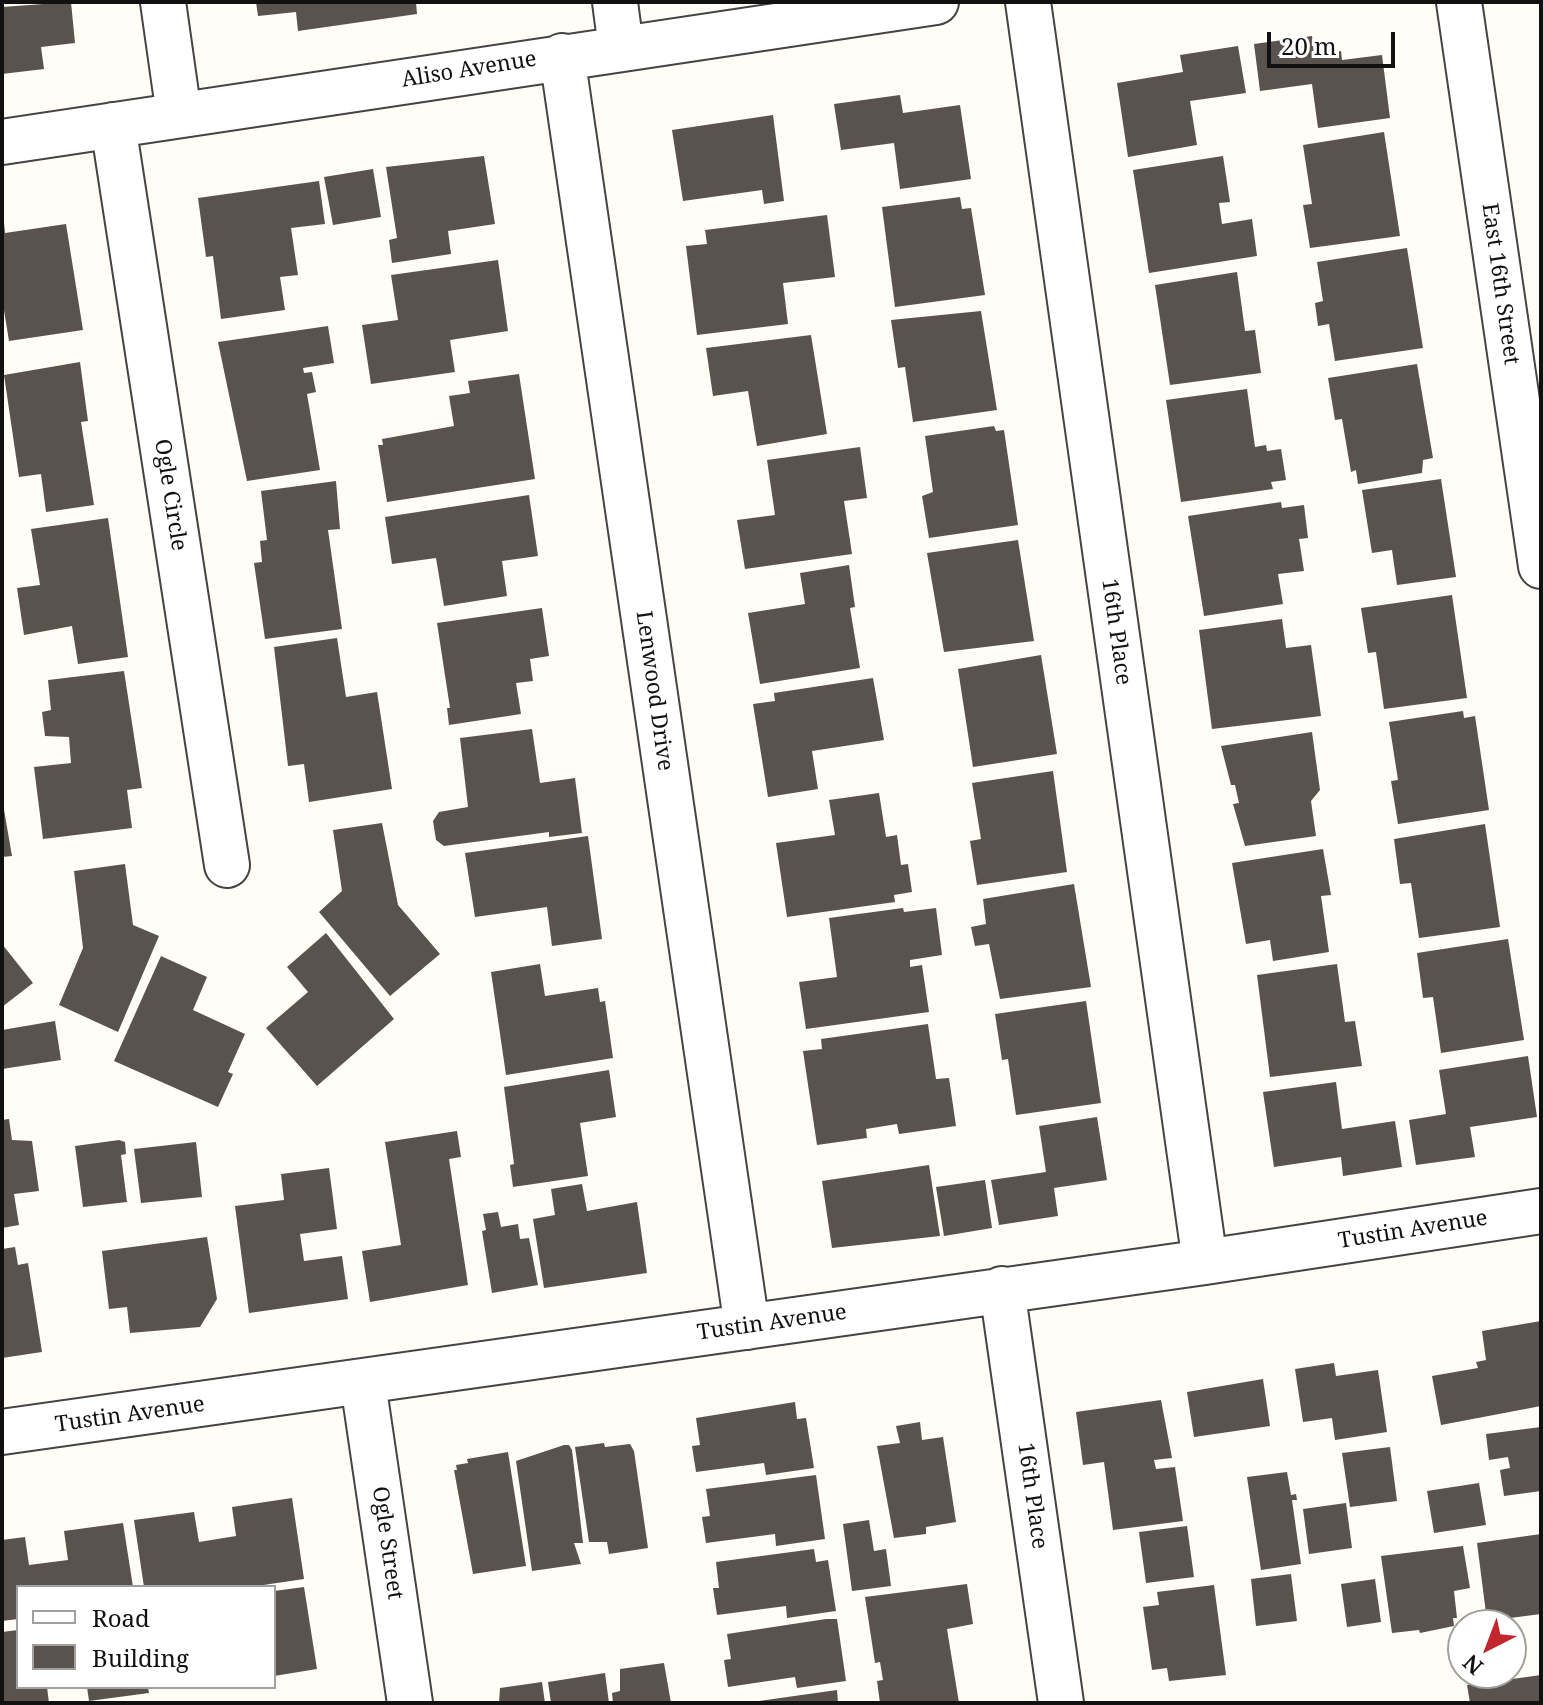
<!DOCTYPE html>
<html>
<head>
<meta charset="utf-8">
<style>
	body { margin:0 }
	#map { position:relative; width:1543px; height:1705px; overflow:hidden; background:#fffdf5; font-family:"Noto Serif",serif }
	canvas { display:block }
	.frame { position:absolute; inset:0; border:4px solid #111; pointer-events:none }
	.legend { position:absolute; left:16px; top:1585px; width:260px; height:104px; box-sizing:border-box; background:#fff; border:2px solid #a0a0a0; margin:0; padding:10px 14px; list-style:none; font-size:24px; color:#111 }
	.legend li { display:flex; align-items:center; gap:16px; height:40px }
	.legend b { width:40px; border:2px solid #a0a0a0 }
	.north { position:absolute; left:1447px; top:1609px; width:80px; height:80px; box-sizing:border-box; background:#fff; border:2px solid #a0a0a0; border-radius:50%; rotate:222deg; font-size:22px; font-weight:700; line-height:32px; text-align:center; color:#111 }
	.north::after { content:''; display:block; margin:auto; width:28px; height:36px; background:#c4262e; clip-path:polygon(50% 0,100% 100%,50% 72%,0 100%) }
	.scale { position:absolute; left:1267px; top:32px; width:128px; height:36px; box-sizing:border-box; border:4px solid #111; border-top:0; padding-left:10px; font-size:24px; line-height:28px; white-space:nowrap; color:#111; -webkit-text-stroke:6px #fff; paint-order:stroke }
</style>
</head>
<body>
<div id="map">
<canvas width="1543" height="1705"></canvas>
<div class="frame"></div>
<ul class="legend">
<li><b style="height:10px;background:#fff"></b>Road</li>
<li><b style="height:22px;background:#5a524d"></b>Building</li>
</ul>
<div class="north">N</div>
<div class="scale">20 m</div>
</div>
<script>
const g = document.querySelector('canvas').getContext('2d');
g.lineJoin = 'round';
function fillPath(path, color) { g.fillStyle = color; g.fill(path, 'evenodd'); }
function strokePath(path, color, width, dash) { g.strokeStyle = color; g.lineWidth = width; g.lineCap = dash ? 'butt' : 'round'; g.setLineDash(dash || []); g.stroke(path); }
function drawText(font, color, halo, rows, align = 'center') {
  g.font = font + ' "Noto Serif",serif'; g.lineWidth = 8; g.setLineDash([]); g.textBaseline = 'middle'; g.strokeStyle = halo; g.fillStyle = color; for (const [text, x, y, turn = 0] of rows) {
    g.save(); g.translate(x, y); g.rotate((+turn || 0) * Math.PI / 180); g.textAlign = isNaN(turn) ? turn : align; if (halo) g.strokeText(text, 0, 0); g.fillText(text, 0, 0); g.restore();
  }
}
fillPath(new Path2D(`
	M71 2 75 43 41 47 44 69 2 74V7Z
	M256 2H416L417 14 298 31 296 12 258 16Z
	M1312 36 1314 55 1341 51 1342 60 1382 55 1390 118 1318 128 1312 84 1260 91 1254 44Z
	M1238 46 1246 93 1190 101 1197 145 1128 157 1117 83 1183 72 1180 55Z
	M900 95 903 113 960 105 971 179 900 189 894 143 841 150 834 104Z
	M773 115 784 201 764 204 762 190 683 201 672 130Z
	M1384 132 1400 236 1310 248 1303 205 1312 204 1303 145Z
	M484 156 495 224 448 231 451 254 392 263 389 240 397 238 386 167Z
	M1223 156 1230 202 1219 203 1222 224 1252 219 1257 256 1149 273 1133 170Z
	M373 169 381 217 333 225 324 177Z
	M319 181 325 224 291 228 298 275 280 277 285 310 221 319 213 256 206 257 198 198Z
	M960 197 962 209 971 208 985 295 895 307 882 207Z
	M827 215 835 277 783 283 788 324 697 335 686 246 707 244 705 230Z
	M4 222 5 233 66 224 83 330 9 341 2 298Z
	M1407 248 1423 348 1335 361 1329 324 1318 326 1315 303 1323 301 1317 262Z
	M498 260 508 331 450 340 455 372 371 384 362 325 398 320 391 275Z
	M1237 272 1245 331 1255 330 1261 373 1170 385 1155 285Z
	M981 311 997 410 913 422 905 367 898 368 891 320Z
	M328 326 334 363 303 368 304 373 312 372 316 392 307 394 320 470 247 481 218 342Z
	M811 335 827 434 757 446 748 391 713 396 706 348Z
	M80 362 88 421 81 422 94 505 46 512 41 474 19 477 4 375Z
	M1417 364 1433 458 1423 460 1422 473 1358 484 1356 470 1351 472 1342 419 1335 420 1328 378Z
	M519 374 535 479 387 502 378 445H383L382 439 454 426 449 396 470 393 468 381Z
	M1247 389 1255 447 1266 445 1267 451 1281 449 1286 480 1271 482 1273 489 1181 502 1166 400Z
	M994 426 996 431 1004 430 1018 525 929 538 922 496 933 492 925 436Z
	M860 447 867 498 844 501 852 554 745 569 737 520 775 515 767 460Z
	M1441 479 1456 577 1397 585 1392 550 1372 553 1362 490Z
	M336 481 340 529 328 530 342 629 265 639 254 563 262 562 260 541 267 540 261 491Z
	M529 495 538 556 502 561 507 596 444 606 436 558 392 564 385 517Z
	M1281 502 1282 508 1304 505 1308 538 1299 539 1304 571 1278 574 1283 604 1204 616 1188 516Z
	M108 518 128 657 78 664 72 626 24 635 17 588 40 585 31 529Z
	M1018 540 1034 641 944 652 927 553Z
	M849 565 855 607 850 608 860 668 760 684 748 613 805 604 800 573Z
	M1452 595 1467 698 1384 709 1376 652 1368 653 1361 608Z
	M542 608 549 656 530 659 533 681 516 683 521 714 449 725 447 708H450L437 623Z
	M1282 619 1286 648 1311 645 1321 716 1212 729 1199 630Z
	M337 638 346 697 377 692 392 789 309 802 304 764 288 766 274 647Z
	M1041 655 1057 754 973 767 958 669Z
	M124 671 142 788 127 790 132 828 43 839 34 767 71 763 69 737 45 736 42 712 51 710 48 680Z
	M873 678 884 740 812 751 818 789 768 797 753 704 775 701 774 693Z
	M1463 711 1464 718 1475 716 1489 810 1398 824 1391 781 1398 780 1389 722Z
	M532 729 540 783 575 778 582 833 549 837V832L444 846 436 840 433 821 439 812 468 807 460 738Z
	M1312 732 1320 790 1311 801 1316 836 1245 846 1233 804 1239 803 1235 785H1231L1221 746Z
	M1053 771 1067 872 977 885 970 841 981 839 972 783Z
	M879 793 886 837 897 835 901 865 908 864 912 892 894 895 895 902 787 917 776 843 835 835 829 800Z
	M2 798 12 856 2 857Z
	M382 823 398 905 440 954 390 996 319 912 342 891 333 830Z
	M1485 824 1500 927 1419 938 1411 883 1400 884 1394 839Z
	M588 836 602 939 552 946 547 907 475 917 465 853Z
	M1323 849 1331 895 1321 896 1329 952 1273 961 1270 940 1246 944 1232 863Z
	M125 864 133 925 159 936 118 1032 59 1005 83 948 74 871Z
	M1074 884 1091 987 1000 999 989 944 975 946 971 927 986 924 983 899Z
	M903 908 904 912 936 908 942 955 910 960V967L922 965 929 1012 806 1029 799 982 837 977 829 918Z
	M326 933 394 1019 317 1086 266 1028 308 992 287 967Z
	M1508 939 1524 1040 1441 1053 1433 997 1423 998 1417 953Z
	M2 944 33 983 2 1007Z
	M161 956 207 977 193 1010 245 1034 228 1072 233 1074 218 1107 114 1061Z
	M540 964 545 996 598 988 600 1002 605 1001 613 1058 506 1075 491 972Z
	M1337 964 1345 1022 1355 1021 1362 1066 1270 1077 1257 975Z
	M1086 1001 1101 1103 1016 1115 1008 1059 1002 1060 995 1014Z
	M55 1021 61 1060 2 1069V1030Z
	M928 1024 936 1079 949 1078 956 1126 899 1134 897 1124 866 1129 867 1138 817 1145 803 1051 822 1049 821 1039Z
	M1528 1056 1537 1117 1470 1127 1475 1157 1416 1165 1409 1120 1446 1114 1439 1070Z
	M609 1070 616 1117 580 1123 588 1176 513 1187 510 1165 514 1164 504 1087Z
	M1336 1082 1342 1129 1395 1121 1402 1167 1343 1176 1341 1157 1274 1167 1263 1092Z
	M1097 1117 1107 1180 1054 1188 1058 1216 999 1225 991 1180 1046 1172 1039 1126Z
	M9 1119 12 1140 32 1141 39 1191 14 1194 19 1225 2 1228V1120Z
	M457 1131 461 1157 449 1159 468 1285 370 1302 362 1251 401 1245 385 1142Z
	M119 1140 125 1142 126 1154 121 1155 127 1202 83 1207 75 1146Z
	M196 1142 202 1197 141 1203 134 1149Z
	M929 1165 940 1236 832 1248 822 1181Z
	M329 1168 337 1229 300 1234 304 1261 342 1256 348 1299 249 1313 235 1206 284 1200 281 1174Z
	M985 1180 992 1228 944 1236 936 1187Z
	M582 1184 587 1211 637 1202 647 1273 544 1288 533 1219 555 1215 551 1189Z
	M498 1212 501 1227 518 1224 520 1239 529 1238 538 1285 492 1293 482 1231 486 1230 483 1214Z
	M207 1237 217 1299 200 1327 130 1333 127 1307 109 1309 102 1251Z
	M15 1247 18 1265 28 1263 42 1352 2 1358V1249Z
	M1541 1321V1406L1441 1425 1432 1376 1478 1368 1476 1362 1486 1360 1482 1331Z
	M1334 1363 1336 1376 1378 1370 1387 1432 1335 1440 1332 1418 1303 1422 1295 1369Z
	M1263 1379 1270 1426 1194 1437 1187 1392Z
	M1161 1400 1172 1458 1154 1460 1156 1469 1175 1467 1183 1521 1113 1530 1104 1462 1083 1465 1076 1412Z
	M795 1402 797 1419 806 1418 814 1468 766 1475 764 1463 696 1472 692 1446 700 1445 696 1418Z
	M920 1422 922 1440 943 1437 956 1522 926 1527V1534L894 1538 877 1446 900 1443 896 1426Z
	M1541 1427V1491L1504 1496 1500 1470 1510 1468 1508 1457 1489 1460 1486 1434Z
	M604 1443 605 1447 630 1444 634 1451 648 1548 609 1554 607 1542H589L575 1447Z
	M564 1445H569L572 1450 583 1543H574L581 1564 532 1571 516 1461Z
	M1390 1447 1397 1501 1350 1507 1342 1453Z
	M508 1452 526 1566 473 1574 454 1470H457L456 1465 468 1463 467 1459Z
	M1287 1472 1291 1495 1296 1494 1297 1500H1292L1301 1564 1261 1570 1247 1477Z
	M816 1475 825 1539 776 1546 775 1534 706 1543 702 1517 710 1516 706 1489Z
	M1479 1483 1486 1525 1434 1533 1427 1491Z
	M292 1498 304 1579 250 1587H144L134 1520 194 1512 199 1542 236 1536 232 1507Z
	M1346 1503 1352 1548 1309 1554 1303 1509Z
	M869 1520 874 1551 886 1549 891 1586 852 1591 843 1524Z
	M123 1523 133 1587H18V1619L2 1621V1540L25 1537 29 1565 68 1560 64 1531Z
	M1187 1526 1194 1577 1146 1583 1139 1532Z
	M1541 1534V1614L1487 1621 1477 1543Z
	M1463 1546 1470 1588 1454 1591 1457 1618H1453L1454 1626 1420 1633 1419 1630 1392 1633 1381 1556Z
	M814 1549 816 1562 828 1560 836 1611 787 1618 786 1606 717 1615 713 1588H719L716 1562Z
	M1291 1574 1297 1621 1256 1626 1251 1579Z
	M1375 1579 1381 1622 1347 1627 1341 1584Z
	M967 1584 973 1624 947 1629 959 1703H880L877 1681 883 1680 880 1662 875 1663 865 1597Z
	M1214 1585 1226 1675 1169 1681 1167 1668 1152 1670 1143 1607 1159 1605 1157 1592Z
	M304 1587 317 1669 274 1676V1591Z
	M826 1619H837L846 1681 797 1688 795 1677 728 1687 724 1660 731 1659 727 1634Z
	M18 1630V1687H47L49 1703H2V1632Z
	M664 1663 671 1703H613L612 1693 620 1691V1669Z
	M605 1673 609 1703H551L548 1682Z
	M1511 1675 1512 1679 1541 1675V1703H1470L1467 1685Z
	M542 1682 545 1703H499L500 1688Z
	M87 1687H148L149 1693 89 1701Z
	M837 1690 838 1703H759V1701Z`), '#5a524d');
const minor = new Path2D(`
	M163 2 179 115
	M615 2 621 48
	M1028 2 1205 1262
	M1459 2 1541 566
	M562 56 747 1327
	M113 125 227 865
	M2 142 936 2
	M1002 1289 1061 1703
	M363 1383 410 1703
	M2 1432 1205 1262 1541 1211`);
strokePath(minor, '#444', 48);
strokePath(minor, '#fff', 44);
drawText('22px', '#111', '#fff', [
	["Aliso Avenue",469,70,-9],
	["East 16th Street",1500,284,82],
	["Ogle Circle",170,495,81],
	["16th Place",1116,632,82],
	["Lenwood Drive",654,691,82],
	["Tustin Avenue",1413,1230,-9],
	["Tustin Avenue",772,1323,-8],
	["Tustin Avenue",130,1415,-8],
	["16th Place",1032,1496,82],
	["Ogle Street",387,1543,82]
]);
</script>
</body>
</html>
